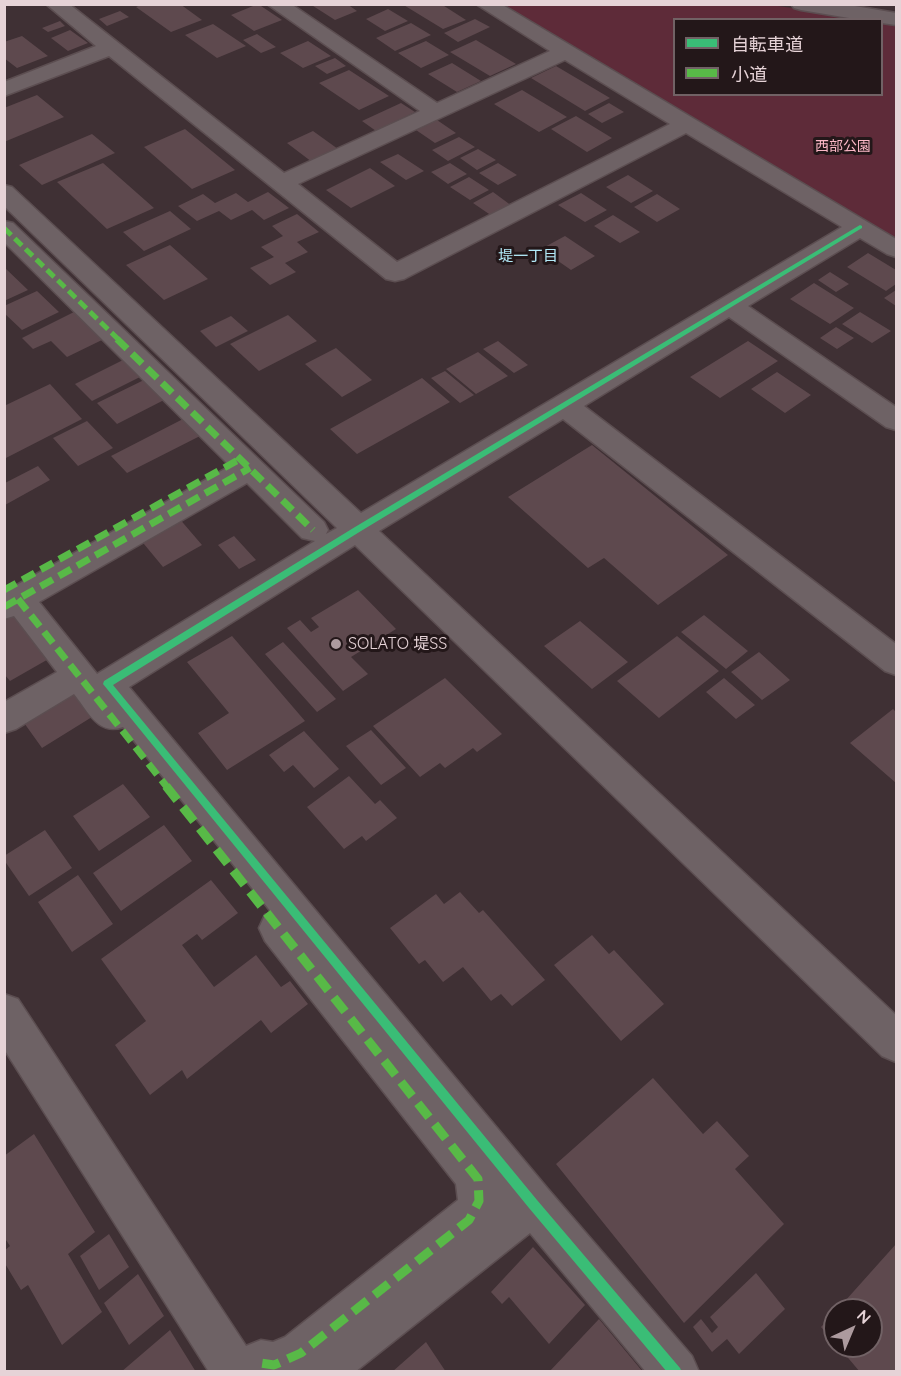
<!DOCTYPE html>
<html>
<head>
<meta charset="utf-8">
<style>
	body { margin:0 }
	#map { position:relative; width:901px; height:1376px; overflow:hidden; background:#3f3034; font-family:Quicksand,"Noto Sans JP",sans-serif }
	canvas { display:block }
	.frame { position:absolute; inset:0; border:6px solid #e6d3d7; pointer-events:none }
	.legend { position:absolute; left:673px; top:18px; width:210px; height:78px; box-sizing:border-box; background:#231719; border:2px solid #716265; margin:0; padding:8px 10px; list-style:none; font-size:18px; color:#e6d3d7 }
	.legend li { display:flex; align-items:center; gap:12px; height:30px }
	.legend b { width:30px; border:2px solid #716265 }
	.north { position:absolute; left:823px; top:1298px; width:60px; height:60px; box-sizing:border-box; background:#231719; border:2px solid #716265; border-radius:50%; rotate:44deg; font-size:16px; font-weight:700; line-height:24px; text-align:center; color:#e6d3d7 }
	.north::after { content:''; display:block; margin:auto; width:21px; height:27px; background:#ac9a9e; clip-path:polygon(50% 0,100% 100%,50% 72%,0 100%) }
</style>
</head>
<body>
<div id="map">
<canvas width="901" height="1376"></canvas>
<div class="frame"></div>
<ul class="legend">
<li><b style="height:8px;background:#3abd76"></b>自転車道</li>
<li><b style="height:8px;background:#58b947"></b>小道</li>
</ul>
<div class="north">N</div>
</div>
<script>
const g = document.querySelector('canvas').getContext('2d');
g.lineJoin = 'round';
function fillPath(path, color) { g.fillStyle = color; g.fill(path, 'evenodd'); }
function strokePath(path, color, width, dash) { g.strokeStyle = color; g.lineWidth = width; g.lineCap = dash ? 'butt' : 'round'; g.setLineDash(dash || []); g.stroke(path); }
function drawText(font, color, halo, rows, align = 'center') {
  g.font = font + ' Quicksand,"Noto Sans JP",sans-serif'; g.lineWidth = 6; g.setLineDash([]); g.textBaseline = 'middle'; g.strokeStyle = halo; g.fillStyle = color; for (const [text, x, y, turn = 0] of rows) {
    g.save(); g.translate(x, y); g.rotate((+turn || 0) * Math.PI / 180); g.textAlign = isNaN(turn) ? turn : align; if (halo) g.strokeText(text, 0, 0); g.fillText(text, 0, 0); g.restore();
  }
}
fillPath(new Path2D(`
	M501 5H771L871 19 674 20V94H882V21L896 23V239Z`), '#5e2b39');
fillPath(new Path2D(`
	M143 4H180L202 20 171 32 136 7Z
	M258 4 282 20 254 31 231 15Z
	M310 4H347L357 11 335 20Z
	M402 4H441L466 20 443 29Z
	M388 9 408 21 385 31 366 19Z
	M120 11 129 17 107 26 99 19Z
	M475 19 490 27 458 42 444 33Z
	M60 21 65 26 48 32 42 28Z
	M411 23 431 35 395 51 376 38Z
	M213 24 246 46 217 58 185 35Z
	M70 30 88 43 68 51 51 38Z
	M257 34 276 47 261 53 243 40Z
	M22 36 48 56 17 68 4 58V42Z
	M476 40 516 64 490 76 450 52Z
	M308 41 331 56 303 68 280 53Z
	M426 41 449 55 421 68 398 53Z
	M335 58 346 66 327 74 315 66Z
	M452 63 481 81 457 92 428 74Z
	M556 66 610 98 585 111 531 78Z
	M349 70 389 96 359 110 319 83Z
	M522 90 567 117 539 132 494 104Z
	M37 95 64 117 4 142V108Z
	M401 103 415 112 376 131 362 121Z
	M609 103 624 112 602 123 588 114Z
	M576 116 612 138 587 152 551 129Z
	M437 120 456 133 435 143 416 130Z
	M185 129 235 170 192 189 144 147Z
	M313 131 338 149 312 162 287 143Z
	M92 134 115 153 42 185 19 165Z
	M459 137 475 147 448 161 432 150Z
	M478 149 496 160 477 170 460 158Z
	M398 154 424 171 406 180 380 162Z
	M103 163 154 208 107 229 57 182Z
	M450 163 467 174 448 184 431 172Z
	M498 163 517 175 498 185 479 173Z
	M370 168 395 186 351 208 326 190Z
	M628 175 653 191 631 203 606 187Z
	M469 177 489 190 470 200 450 187Z
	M268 192 289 208 264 220 252 210 231 220 219 211 197 221 178 206 203 194 215 203 236 193 248 202Z
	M493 192 512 206 492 216 473 203Z
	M581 193 607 210 585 222 558 205Z
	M657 194 680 209 657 222 634 207Z
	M170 211 191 229 144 251 123 232Z
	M297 214 319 232 297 242 308 252 285 263 296 272 270 285 250 268 274 257 261 247 283 236 272 226Z
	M613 215 640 232 620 243 594 226Z
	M565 236 595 256 571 270 541 249Z
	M170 245 208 279 164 300 126 265Z
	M868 253 896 270V284L886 291 847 267Z
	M4 267 28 290 4 301Z
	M830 272 849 284 836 292 818 280Z
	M814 283 854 308 830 324 790 299Z
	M896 290V306L884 298Z
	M37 291 59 312 22 330 4 313V306Z
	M76 311 104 339 67 357 51 341 33 349 22 338Z
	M860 312 891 331 872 343 842 324Z
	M288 315 317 341 259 371 230 344Z
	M231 316 248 331 216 347 200 331Z
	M836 327 854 338 837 349 820 338Z
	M498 341 528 365 514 373 483 349Z
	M748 341 778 361 720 398 690 377Z
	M336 348 372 380 342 397 305 364Z
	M478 352 508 376 476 394 446 369Z
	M123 360 140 377 92 401 75 384Z
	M445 371 474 395 460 403 431 378Z
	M777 372 811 395 785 413 751 389Z
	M422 378 450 402 357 454 330 429Z
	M146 379 166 399 117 424 97 403Z
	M50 384 82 419 4 459V406Z
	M183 419 200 436 127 473 111 456Z
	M87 421 113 448 78 466 53 438Z
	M592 445 728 555 658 605 604 558 588 568 508 497Z
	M38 466 50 480 5 505V483Z
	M178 517 202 545 163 567 139 538Z
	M234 536 256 560 239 569 218 545Z
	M358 590 396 629 351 657 368 674 343 691 287 628 300 620 311 632 319 627 311 618Z
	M18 613 52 657 10 681 4 674V621Z
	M704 615 748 651 726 669 681 632Z
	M580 621 628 662 592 689 544 646Z
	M232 636 305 721 227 770 198 733 229 713 187 662Z
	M677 636 719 671 659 718 617 681Z
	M283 642 336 699 317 712 265 654Z
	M759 652 790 680 762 700 731 672Z
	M445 678 502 734 477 752 473 748 445 768 440 763 420 777 373 726Z
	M724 678 755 705 736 719 706 692Z
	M71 691 92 717 42 748 22 720Z
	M893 709 896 712V783L850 743Z
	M371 730 406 768 381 785 346 746Z
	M304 731 339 769 314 788 293 765 284 772 269 755Z
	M349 776 375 804 380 800 397 818 366 841 362 836 344 849 307 807Z
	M123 784 150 817 99 851 73 816Z
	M164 825 192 861 121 911 93 873Z
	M45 830 72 868 29 896 4 860V856Z
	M78 875 113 924 72 952 38 902Z
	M211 880 238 913 202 940 197 934 182 945 214 987 256 955 281 987 290 981 308 1004 271 1033 261 1020 187 1079 182 1070 150 1095 115 1045 146 1021 101 959Z
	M460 892 479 913 483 910 545 980 512 1006 501 994 491 1001 463 967 443 982 425 960 419 964 390 928 436 894 444 904Z
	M592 935 609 954 614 950 664 1004 621 1041 554 965Z
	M653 1078 703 1134 717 1121 749 1156 735 1169 784 1224 684 1323 556 1164Z
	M34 1134 95 1232 68 1254 102 1312 62 1345 28 1285 21 1290 4 1262V1251L10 1246 4 1237V1156Z
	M109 1234 129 1267 99 1290 80 1256Z
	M896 1244V1372H860L838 1346H871V1310H837Z
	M533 1247 585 1305 549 1344 509 1297 502 1304 491 1292Z
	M756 1273 785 1309 739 1354 727 1339 712 1352 693 1327 701 1319 712 1333 718 1327 710 1317Z
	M138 1274 164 1316 129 1345 104 1303Z
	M835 1312V1343L821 1327Z
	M599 1319 643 1372H549Z
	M170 1330 196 1372H121Z
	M426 1342 446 1372H392Z`), '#5e494e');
const minor = new Path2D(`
	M46 4H69L284 173 420 111 267 4H291L437 103 550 51 476 4H501L896 239V257L887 254 860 238 748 306 896 407V430L886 427 729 317 584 406 896 644V675L885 671 563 419 379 531 896 1015V1062L882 1056 355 545 129 687 548 1189 692 1356 699 1372H646L530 1233 355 1372H209L4 1049V994L18 999 246 1346 261 1340 273 1342 285 1337 458 1200 456 1184 265 941 259 928 265 915 272 913 123 727C98 736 88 711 74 694L16 729 4 733V702L57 672 14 616 4 619V592L230 466 4 242V221L13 223 324 522 328 530 326 534 337 528 4 206V185L12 187 361 513 842 227 686 133 404 279 395 281 386 279 109 56 4 96V82L96 46ZM565 60 670 124 397 262 298 184ZM247 483 302 538 315 541 97 674 39 602Z
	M791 4H843L896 13V25L882 23V20H861L801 10 794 8Z`);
strokePath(minor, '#5c4e51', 3);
fillPath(minor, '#6e6265');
strokePath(new Path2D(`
	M4 228 119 340`), '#58b947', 5, [10, 5]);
strokePath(new Path2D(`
	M117 339 313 530
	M4 590 240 459
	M18 599 167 787
	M4 607 250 468`), '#58b947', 7, [14, 7]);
strokePath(new Path2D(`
	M166 786 478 1179 479 1201 469 1220 301 1353 274 1365 261 1363`), '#58b947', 9, [18, 9]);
fillPath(new Path2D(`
	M860 225 862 226V228L361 531 113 685 537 1200 680 1368 682 1372H667L529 1208 103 684 104 681 355 527Z`), '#3abd76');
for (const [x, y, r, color] of [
	[336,644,6,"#ac9a9e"]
]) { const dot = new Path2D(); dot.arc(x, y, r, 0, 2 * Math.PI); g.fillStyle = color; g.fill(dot); strokePath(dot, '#231719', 2); }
drawText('14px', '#fcb8c7', '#231719', [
	["西部公園",843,147]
]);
drawText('15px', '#b4ecfa', '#231719', [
	["堤一丁目",528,256]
]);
drawText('16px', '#e6d3d7', '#231719', [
	["SOLATO 堤SS",348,644]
], 'left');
</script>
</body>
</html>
